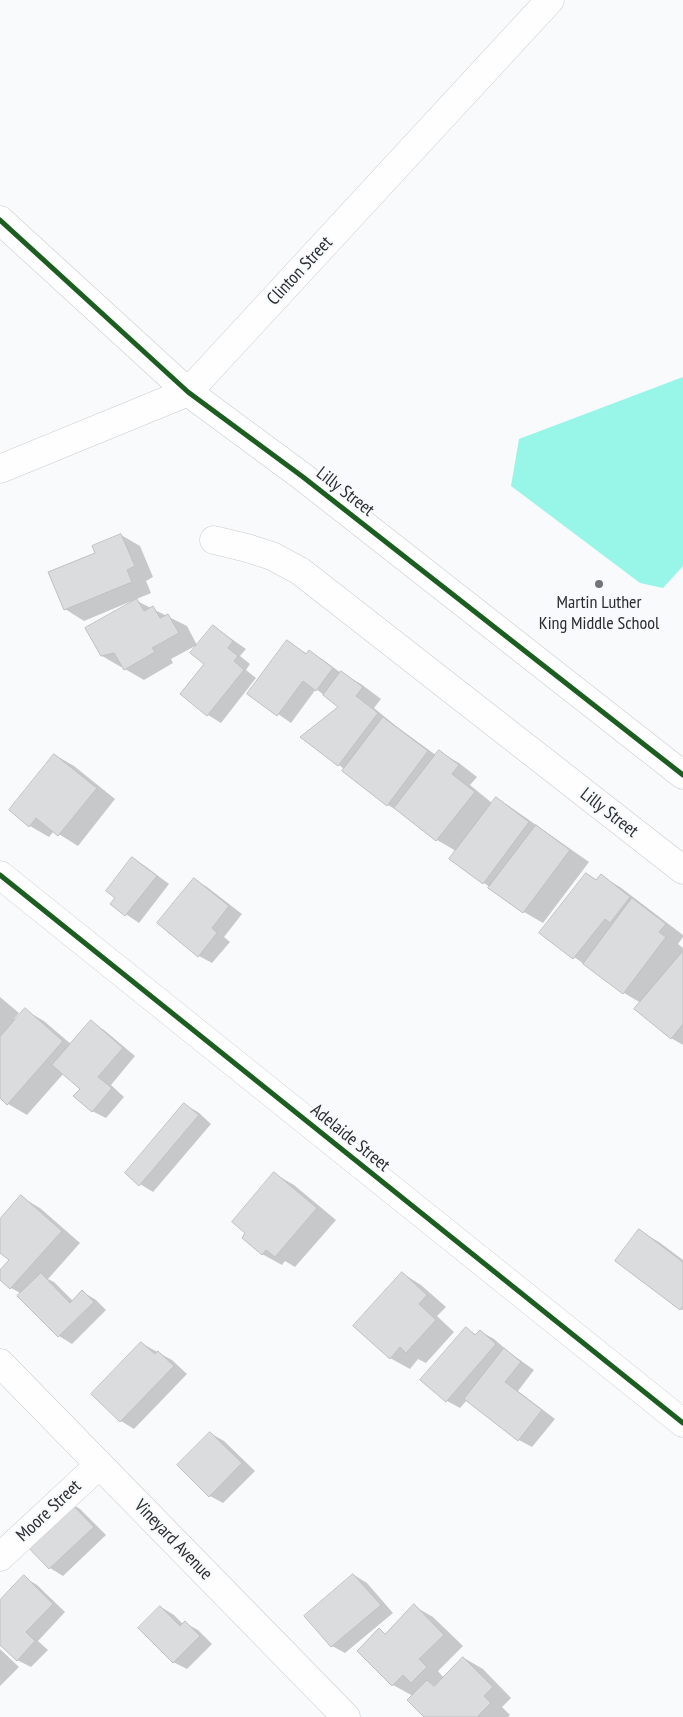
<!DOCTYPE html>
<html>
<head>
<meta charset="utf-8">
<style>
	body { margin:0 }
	canvas { display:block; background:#f8fafc }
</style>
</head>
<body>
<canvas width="683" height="1717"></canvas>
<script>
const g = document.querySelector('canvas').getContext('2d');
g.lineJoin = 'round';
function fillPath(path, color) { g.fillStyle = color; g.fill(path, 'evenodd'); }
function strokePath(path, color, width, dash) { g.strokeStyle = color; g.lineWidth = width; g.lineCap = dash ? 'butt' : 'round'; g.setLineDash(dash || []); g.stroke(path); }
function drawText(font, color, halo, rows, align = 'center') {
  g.font = font + ' "PT Sans Narrow",sans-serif'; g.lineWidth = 4; g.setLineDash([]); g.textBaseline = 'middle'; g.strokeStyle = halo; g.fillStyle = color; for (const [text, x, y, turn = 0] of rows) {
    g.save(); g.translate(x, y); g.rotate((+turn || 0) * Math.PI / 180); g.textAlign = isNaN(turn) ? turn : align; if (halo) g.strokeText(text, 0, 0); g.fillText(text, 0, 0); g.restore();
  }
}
fillPath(new Path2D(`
	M683 377V566L663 588 640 583 511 486 519 439Z`), '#97f6e8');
fillPath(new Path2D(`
	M121 535 140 546 153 577 146 581 151 593 84 621 65 609 96 554Z
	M137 601 187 626 197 645 171 659 173 663 144 680 125 669 123 666 121 667 102 656Z
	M213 626 246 649 240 656 250 664 246 670 256 678 221 723 208 715 206 663Z
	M287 641 307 654 309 652 322 659 341 673 361 684 381 699 374 708 396 726 437 756 440 752 459 763 477 777 470 785 492 803 496 798 509 806 589 862 543 923 524 912 451 859 456 851 437 840 403 814 388 805 339 765 340 707 316 689 291 723 248 693Z
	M55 755 74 766 115 799 78 846 54 831 49 837 30 826 10 810Z
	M132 858 145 866 169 884 139 923 111 904 116 898Z
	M586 874 597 881 601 876 620 887 683 935V937L678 944 683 948V1045L671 1038 641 1003 624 993 541 933Z
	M194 879 207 887 242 914 224 937 230 942 212 963 199 956Z
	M0 997 19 1013 14 1019 16 1021 25 1010 44 1021 72 1045 91 1022 104 1030 135 1056 111 1085 124 1097 106 1118 92 1111 82 1089 64 1073 27 1115 8 1104 0 1097Z
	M185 1105 198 1112 211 1124 153 1192 140 1184Z
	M275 1174 294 1185 336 1220 295 1267 285 1261 282 1265 262 1254Z
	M21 1197 40 1208 80 1243 48 1279 54 1282 73 1301 83 1292 96 1300 106 1310 72 1344 59 1336 19 1296 22 1294 11 1288 0 1278V1271L10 1260 0 1251V1221Z
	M640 1231 659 1242 683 1260V1310L680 1309Z
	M402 1273 421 1285 446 1307 437 1316 454 1332 426 1363 418 1359 410 1369 390 1358Z
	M466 1329 477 1335 480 1331 494 1339 509 1352 534 1370 518 1391 555 1419 532 1447 519 1440 467 1400 460 1408 447 1401Z
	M141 1343 172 1360 187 1374 134 1429 121 1421 92 1394Z
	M210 1433 224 1441 255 1471 223 1503 210 1496Z
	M67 1501 80 1509 106 1535 63 1576 50 1568 25 1542Z
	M354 1575 367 1583 393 1613 345 1653 332 1646Z
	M24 1577 37 1585 65 1612 38 1641 48 1650 31 1667 17 1660 0 1643V1602Z
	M414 1606 433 1617 463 1646 438 1671 444 1678 464 1658 483 1669 511 1698 502 1707 510 1715 508 1717H426L413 1696 393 1685 379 1630 386 1634Z
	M161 1607 174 1615 183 1624 185 1623 198 1630 212 1644 187 1669 173 1662Z
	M0 1649 19 1667 0 1686Z`), '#0003');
const building = new Path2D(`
	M121 534 135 566 127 570 132 582 64 610 48 572 95 553 92 546Z
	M137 599 144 611 153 606 160 618 168 614 179 633 152 648 155 652 124 670 114 653 101 656 85 628Z
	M213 625 233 641 228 648 238 656 234 661 244 670 207 716 180 694 204 664 190 653Z
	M287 640 306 654 309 650 333 668 316 691 303 681 277 716 247 694Z
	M341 671 363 687 356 696 378 713 338 766 300 737 338 707 323 695Z
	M383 717 428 751 387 806 342 771Z
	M439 750 459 765 452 774 475 792 436 841 394 808Z
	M54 754 97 788 58 836 36 818 29 827 9 810Z
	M496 797 529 822 483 884 449 859Z
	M536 825 570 850 523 913 488 888Z
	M132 857 157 876 125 916 110 904 115 898 106 891Z
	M586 873 596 880 601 874 630 897 610 923 605 919 573 959 539 933Z
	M194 878 229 906 212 928 217 933 198 957 157 923Z
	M632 898 666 924 659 932 666 937 623 994 583 964Z
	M683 951V1024L671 1039 634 1009Z
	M25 1008 63 1041 7 1105 0 1098V1037Z
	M91 1020 123 1048 98 1077 112 1088 92 1112 73 1096 80 1089 52 1065Z
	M184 1103 199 1115 139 1186 125 1173Z
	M274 1172 317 1208 275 1257 266 1250 262 1255 242 1238 245 1233 232 1222Z
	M21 1195 62 1231 10 1289 0 1280V1270L9 1260 0 1253V1219Z
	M639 1229 683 1262V1306L680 1310 615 1261Z
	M402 1272 427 1295 419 1304 436 1320 406 1353 400 1347 390 1359 353 1326Z
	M41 1273 70 1303 82 1290 94 1302 58 1337 17 1296Z
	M466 1327 475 1335 480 1330 496 1344 446 1402 420 1380Z
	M141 1342 155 1354 158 1351 174 1366 120 1422 91 1394Z
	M504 1348 521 1362 505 1382 542 1410 518 1441 464 1399Z
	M210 1432 242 1463 209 1497 177 1465Z
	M67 1499 94 1527 49 1569 23 1542Z
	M353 1574 381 1605 331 1647 304 1616Z
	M24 1575 53 1604 26 1632 35 1641 17 1661 0 1645V1600Z
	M414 1604 444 1635 419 1659 427 1667 411 1683 403 1675 392 1686 357 1651 379 1628 385 1634Z
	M160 1606 180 1626 185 1621 200 1636 173 1663 138 1628Z
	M463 1657 493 1687 484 1696 491 1703 477 1717H424L407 1700 427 1680 434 1686Z`);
fillPath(building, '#dadcdd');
strokePath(building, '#bec0c1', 1);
const minor = new Path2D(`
	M0 220 188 392 303 477 683 775
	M0 469 188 392 550 0
	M214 540 247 548 272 556 300 571 683 870
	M0 875 683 1423
	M0 1363 346 1717
	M0 1557 99 1465`);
strokePath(minor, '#cacccd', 29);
strokePath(minor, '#fefeff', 28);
strokePath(new Path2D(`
	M0 220 188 392 303 477 683 775
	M0 875 683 1423`), '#1b5e20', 5);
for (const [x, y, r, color] of [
	[599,584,5,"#737475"]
]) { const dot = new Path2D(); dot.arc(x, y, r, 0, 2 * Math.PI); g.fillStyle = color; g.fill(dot); strokePath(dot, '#f7fafd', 2); }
drawText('18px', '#2b2c2d', '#f7fafd', [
	["Clinton Street",300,271,-47],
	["Lilly Street",345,492,38],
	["Lilly Street",609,813,38],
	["Adelaide Street",350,1138,39],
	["Moore Street",49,1511,-43],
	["Vineyard Avenue",173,1540,46]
]);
drawText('18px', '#2b2c2d', '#f7fafd', [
	["Martin Luther",599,603],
	["King Middle School",599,624]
]);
</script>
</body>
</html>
